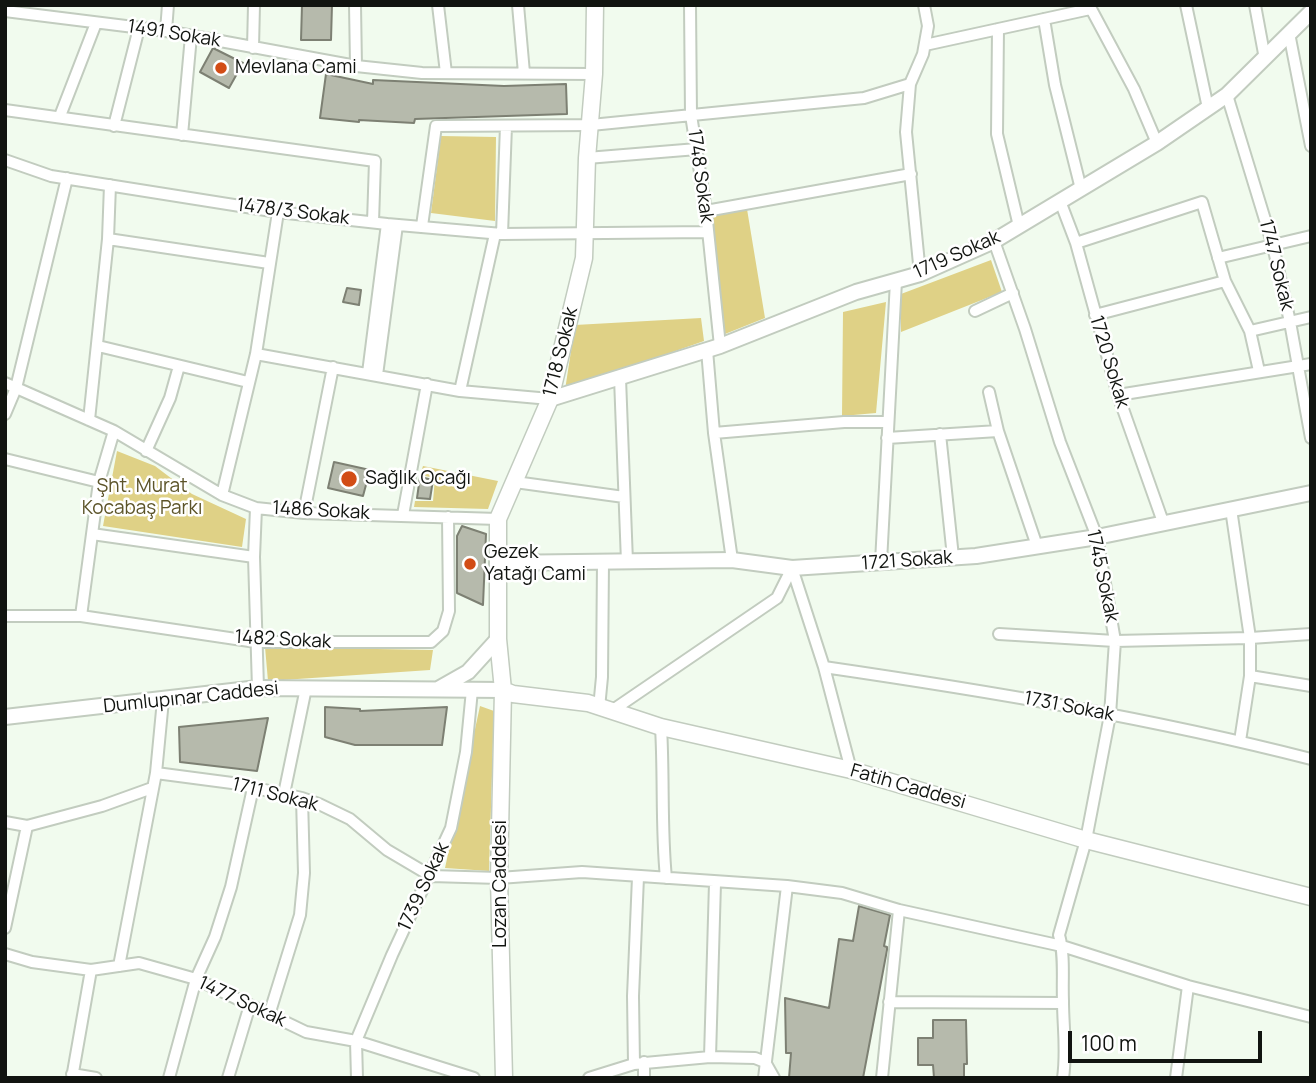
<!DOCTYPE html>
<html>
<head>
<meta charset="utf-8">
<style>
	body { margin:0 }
	#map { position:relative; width:1316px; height:1083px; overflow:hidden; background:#f1fbee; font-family:Manrope,sans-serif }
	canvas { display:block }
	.frame { position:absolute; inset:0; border:7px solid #111410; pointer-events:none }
	.scale { position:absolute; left:1068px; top:1031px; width:194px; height:32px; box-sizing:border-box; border:4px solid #111410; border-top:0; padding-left:9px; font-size:21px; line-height:24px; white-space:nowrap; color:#111410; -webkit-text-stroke:5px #fff; paint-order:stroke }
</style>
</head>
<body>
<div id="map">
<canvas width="1316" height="1083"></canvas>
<div class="frame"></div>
<div class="scale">100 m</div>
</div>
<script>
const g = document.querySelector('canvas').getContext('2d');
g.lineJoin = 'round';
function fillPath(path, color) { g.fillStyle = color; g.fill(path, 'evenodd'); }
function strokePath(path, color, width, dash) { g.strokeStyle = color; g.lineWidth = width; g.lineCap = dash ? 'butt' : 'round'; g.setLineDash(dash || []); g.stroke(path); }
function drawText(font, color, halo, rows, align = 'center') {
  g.font = font + ' Manrope,sans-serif'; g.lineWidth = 5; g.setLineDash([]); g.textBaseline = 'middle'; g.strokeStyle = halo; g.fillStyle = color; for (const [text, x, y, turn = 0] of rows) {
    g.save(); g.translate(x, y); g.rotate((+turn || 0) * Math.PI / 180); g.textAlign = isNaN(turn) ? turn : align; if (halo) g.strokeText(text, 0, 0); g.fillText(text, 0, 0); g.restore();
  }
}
fillPath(new Path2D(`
	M441 136 496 137 495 221 431 213Z
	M746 203 765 318 725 334 712 215Z
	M991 260 1002 292 901 332V294Z
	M886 302 876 413 842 416 843 312Z
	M701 318 704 341 565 390 575 325Z
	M117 451 155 466 192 494 246 519 242 547 103 526Z
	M423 466 498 481 488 509 414 507 415 501H433L435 478 420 475Z
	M265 647 433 650 430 670 268 681Z
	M480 706 494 711 489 871 445 868Z`), '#dfd186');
const building = new Path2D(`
	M302 5H332L331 40H301Z
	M213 48 243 63 229 88 200 72Z
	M326 74 373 84V80L504 86 566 84 567 114 415 119 414 123 359 120V122L320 118Z
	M347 288 361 290 359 305 343 302Z
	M334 462 370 470 363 496 328 488Z
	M420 477 433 480 430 499 417 498Z
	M462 526 486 534 483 605 457 593V536Z
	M325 707 360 709V711L447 707 442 745H355L325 737Z
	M268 718 257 771 180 762 179 727Z
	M859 906 890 915 884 946 887 947V950L863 1078H789L791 1053H786L785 998 829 1008 839 939 853 941Z
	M933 1020H966L967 1064H964V1078H934L933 1065H918V1038H933Z`);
fillPath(building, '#b6baac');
strokePath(building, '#7d8073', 2);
const minor = new Path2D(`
	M355 5 356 66
	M438 5 446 73
	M518 5 524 73
	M690 5 691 115 706 211 720 346
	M1089 5 1134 89 1157 143
	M1186 5 1208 108
	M1255 5 1265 59
	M5 11 166 31 356 66 422 73 594 74
	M1044 19 1055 85 1081 189
	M998 29 997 134 1019 226
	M166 31 168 5
	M1289 33 1311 146
	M925 45 1090 9
	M253 48 254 5
	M1227 95 1273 246 1290 322 1311 438
	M5 110 375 161 373 222
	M60 116 96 23
	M114 126 139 28
	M182 135 191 36
	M587 158 697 149
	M5 160 51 176 278 212 387 224 502 234 708 232
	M1060 201 1076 243 1118 395 1163 522
	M706 211 911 174
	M422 226 436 126 591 125 864 98 910 84
	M502 234 506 126
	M108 239 269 263
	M994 241 1025 329 1060 442 1097 537 1115 641 1110 715 1086 840 1059 935C1065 956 1062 979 1063 1001 1063 1027 1067 1051 1063 1078
	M1076 243 1202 202 1225 281 1250 331 1259 371
	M1218 258 1311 236
	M920 274 906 132 910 84 923 54 928 26 924 5
	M975 311 1013 293
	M1095 315 1225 281
	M1250 331 1311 317
	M98 346 248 382
	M707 350 714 433 732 560
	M256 354 460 391 550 399
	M368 373 387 224
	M377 375 397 225
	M620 378 627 562
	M5 383 114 431 222 495 256 508 304 513 498 519
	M460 391 495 234
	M989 392 998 431 1037 546
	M1118 395 1311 364
	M5 414 16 388 67 178
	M89 420 108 239 110 185
	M714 433 844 422H888
	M940 434 953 557
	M887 438 998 431
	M146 451 170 398 179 366
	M5 459 99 482
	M515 482 624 497
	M222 495 256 354 278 212
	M256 508 254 557 258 688
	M1231 509 1250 638V676L1240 741
	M304 513 333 367
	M403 515 427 384
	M92 534 254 557
	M881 562 896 281
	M792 568 824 667 851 770
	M5 616H81L256 642H431L443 631 449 611 448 517
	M81 616 99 482 114 431
	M999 634 1115 641 1250 638 1311 634
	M824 667C988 691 1151 718 1311 759
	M1250 676 1311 686
	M599 708 602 677 603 562
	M610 712 777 598 792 568
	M661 727C664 778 661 828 666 878
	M156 773 232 783 302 798 319 804 350 819 387 850 431 876 499 878 582 872 787 886 842 893 899 910 1062 946 1188 986 1311 1017
	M284 794 306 688
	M5 822 27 826 102 806 152 788
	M5 928 27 826
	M5 954 32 962 91 970 139 963 196 979 306 1032 356 1041 474 1078
	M119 966 156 773 163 700
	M889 1002 1063 1003
	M269 1015 300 915 304 873 302 798
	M710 1057 715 883
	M634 1064 633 996 638 877
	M72 1074 96 1078
	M72 1078 91 970
	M169 1078 196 979 215 937 231 887 253 788
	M228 1078 250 1005
	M357 1078 356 1041 392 955 451 828 466 752 472 690
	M589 1078 634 1064 710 1057 755 1058 765 1062 774 1078
	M644 1078V1062
	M764 1078 787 886
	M882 1078 899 910
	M1176 1078 1188 986`);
const tertiary = new Path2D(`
	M550 399 720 346 856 292 920 274 994 241 1157 143 1227 95 1311 12
	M497 563 732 560 792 568 976 556 1097 537 1311 493
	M438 689 468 672 498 639
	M5 717 258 688 503 690`);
const secondary = new Path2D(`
	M503 690 513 694 588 703 661 727 851 770 1086 840 1311 897
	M504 1078 499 878 503 690 498 639V519L550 399 584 258 587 158 594 74 595 5`);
strokePath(minor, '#c2ccbf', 14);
strokePath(tertiary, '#c2ccbf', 18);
strokePath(secondary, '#c2ccbf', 19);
strokePath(minor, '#fff', 10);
strokePath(tertiary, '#fff', 14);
strokePath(secondary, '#fff', 16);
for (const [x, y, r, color] of [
	[221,68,7,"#d24c15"],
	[349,479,9,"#d24c15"],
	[470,564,7,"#d24c15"]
]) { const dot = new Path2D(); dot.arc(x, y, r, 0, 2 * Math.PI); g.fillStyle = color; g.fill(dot); strokePath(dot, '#fff', 2.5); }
drawText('19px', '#111410', '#fff', [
	["1491 Sokak",174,34,9],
	["1748 Sokak",700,176,82],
	["1478/3 Sokak",293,212,7],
	["1719 Sokak",957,255,-24],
	["1747 Sokak",1276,265,76],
	["1718 Sokak",561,352,-76],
	["1720 Sokak",1109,362,73],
	["1486 Sokak",321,511,3],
	["1721 Sokak",907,561,-4],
	["1745 Sokak",1102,576,78],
	["1482 Sokak",283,640,3],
	["Dumlupınar Caddesi",191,698,-6],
	["1731 Sokak",1069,707,11],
	["Fatih Caddesi",908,787,16],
	["1711 Sokak",275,795,14],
	["Lozan Caddesi",501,884,-90],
	["1739 Sokak",424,887,-65],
	["1477 Sokak",242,1002,25]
]);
drawText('19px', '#111410', '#fff', [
	["Mevlana Cami",235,68],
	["Sağlık Ocağı",365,479],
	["Gezek",484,553],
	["Yatağı Cami",484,575]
], 'left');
drawText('19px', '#5c5429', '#fff', [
	["Şht. Murat",142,487],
	["Kocabaş Parkı",142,509]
]);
</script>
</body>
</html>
